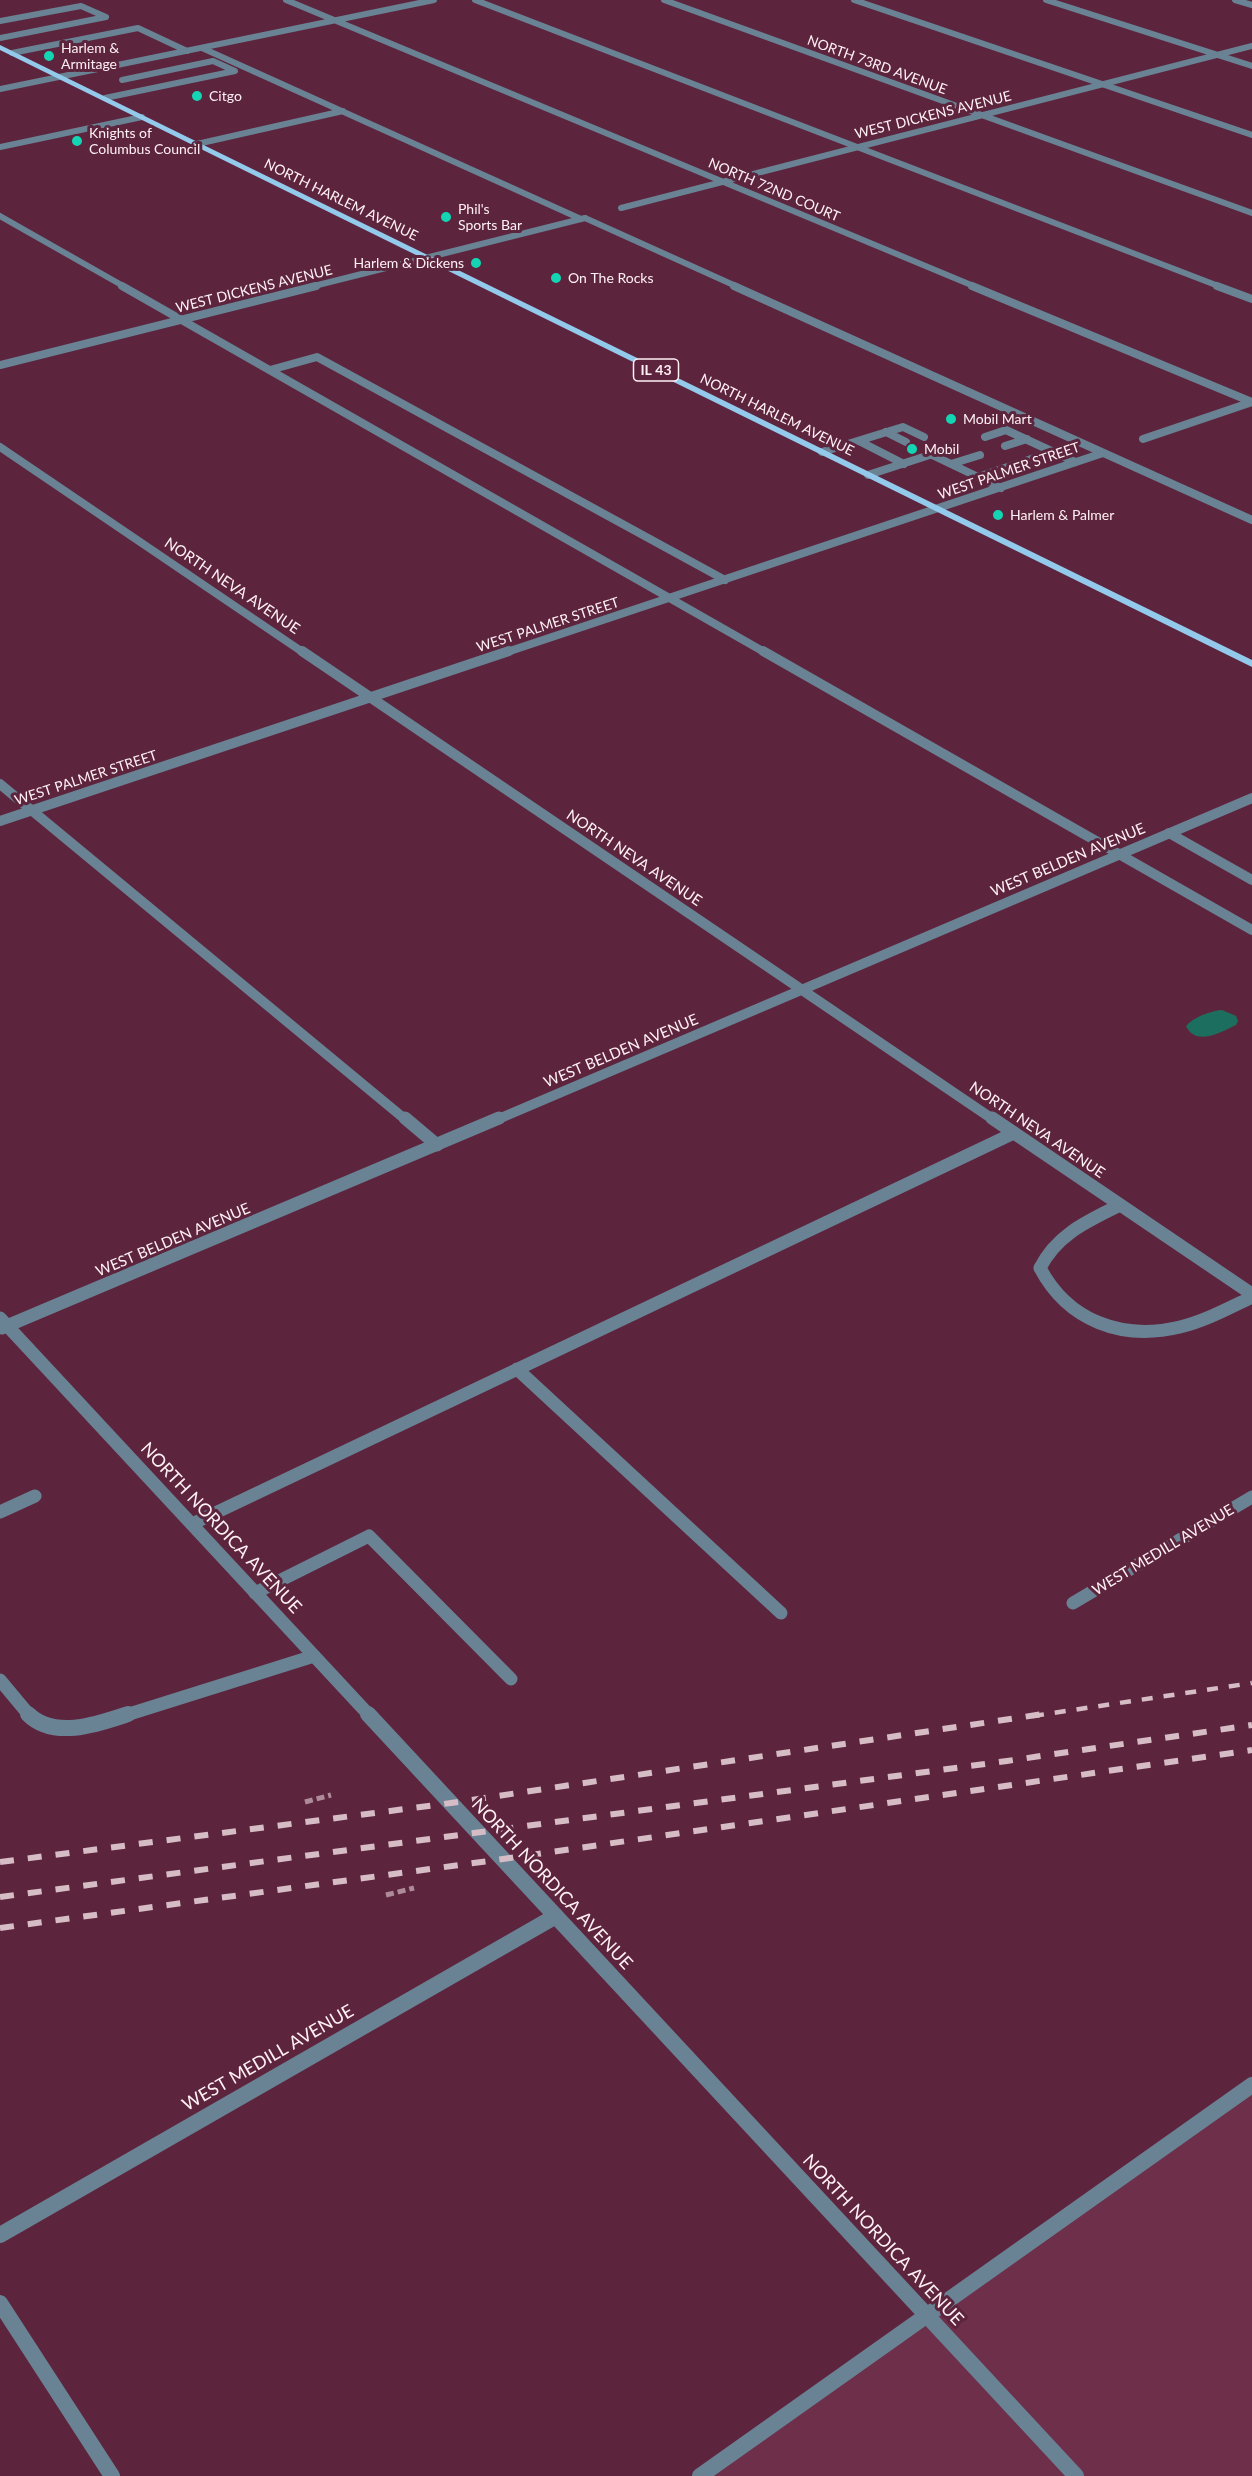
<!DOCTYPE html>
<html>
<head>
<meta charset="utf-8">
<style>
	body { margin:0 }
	canvas { display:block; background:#5d253d }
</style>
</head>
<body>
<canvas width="1252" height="2476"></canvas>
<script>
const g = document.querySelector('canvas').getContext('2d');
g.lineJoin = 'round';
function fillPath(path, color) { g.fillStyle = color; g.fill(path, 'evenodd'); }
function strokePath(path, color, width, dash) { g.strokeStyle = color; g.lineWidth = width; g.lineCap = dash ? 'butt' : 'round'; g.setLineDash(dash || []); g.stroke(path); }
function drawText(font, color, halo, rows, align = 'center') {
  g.font = font + ' Lato,sans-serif'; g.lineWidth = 6; g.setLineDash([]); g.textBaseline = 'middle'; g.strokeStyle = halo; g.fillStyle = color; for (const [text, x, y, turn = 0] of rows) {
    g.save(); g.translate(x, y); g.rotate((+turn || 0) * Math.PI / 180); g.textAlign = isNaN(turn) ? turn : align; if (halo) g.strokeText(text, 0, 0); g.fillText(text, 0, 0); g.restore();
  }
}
fillPath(new Path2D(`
	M1252 2079V2476H695Z`), '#6d2f4a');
fillPath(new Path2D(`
	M1222 1010 1236 1016 1238 1021 1236 1025C1221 1032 1196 1047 1186 1026 1194 1017 1210 1011 1222 1010Z`), '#1c6f5e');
strokePath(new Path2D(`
	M305 1802 331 1795
	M386 1895 414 1888`), '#ae8b99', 5, [8, 4]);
strokePath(new Path2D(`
	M475 0 1221 287
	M854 0 1252 135
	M1235 0 1252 5
	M0 21 81 6 106 17 0 38
	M202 48 581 219
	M12 53 138 28 187 51
	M105 98 235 71 213 61 122 80
	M197 144 343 111
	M0 147 142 117
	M0 216 125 287
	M585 218 738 287`), '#698394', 6);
strokePath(new Path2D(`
	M122 286 766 653
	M734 286 1252 520
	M1217 286 1252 299
	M270 370 317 357 725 580
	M886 432 906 442
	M985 437 1006 430 1075 462
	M859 441 904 464
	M1005 446 1027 439
	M822 452 903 427 924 437
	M928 453 951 464 980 455
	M951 464 1001 488
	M868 475 948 449
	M978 477 1052 452`), '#698394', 8);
strokePath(new Path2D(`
	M763 651 1252 930
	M0 784 406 1120
	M1169 833 1252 880`), '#698394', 10);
strokePath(new Path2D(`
	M405 1118 437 1145
	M1120 1205C1088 1221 1057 1234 1040 1268 1068 1321 1122 1341 1180 1327 1205 1321 1229 1308 1252 1297
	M517 1369 781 1613
	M0 1512 35 1496
	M192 1524 1014 1133
	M255 1593 369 1536 511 1679
	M0 1680 30 1716
	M123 1716 314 1656`), '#698394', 13);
strokePath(new Path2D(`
	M28 1714C54 1740 98 1724 128 1714
	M0 2303 112 2476
	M700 2476 1252 2085`), '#698394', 16);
strokePath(new Path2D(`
	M286 0 976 287
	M664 0 1252 213
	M1046 0 1252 66
	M0 89 434 0
	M621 208 1252 46
	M310 287 585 218`), '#698394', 6);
strokePath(new Path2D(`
	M972 286 1252 402
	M0 365 316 286
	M1143 439 1252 402
	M0 447 304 653
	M504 653 1103 453`), '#698394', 8);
strokePath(new Path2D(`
	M302 651 994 1120
	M0 821 509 651
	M496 1120 1252 798`), '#698394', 10);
strokePath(new Path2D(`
	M992 1118 1252 1294
	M0 1318 370 1716
	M2 1328 499 1118
	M1073 1603 1252 1497`), '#698394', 13);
strokePath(new Path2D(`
	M368 1714 1076 2476
	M0 2235 556 1916`), '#698394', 16);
fillPath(new Path2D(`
	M0 45 1252 660V667L0 50Z`), '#93caec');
strokePath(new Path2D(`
	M1033 1716 1252 1683`), '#d6bcc5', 4.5, [11, 11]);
strokePath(new Path2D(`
	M0 1862 451 1803 1043 1714
	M0 1897 1007 1761 1252 1725
	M0 1928 503 1859 1252 1750`), '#d6bcc5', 6, [14, 14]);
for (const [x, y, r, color] of [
	[49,56,6,"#13d5b4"],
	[197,96,6,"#13d5b4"],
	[77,141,6,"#13d5b4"],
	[446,217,6,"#13d5b4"],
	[476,263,6,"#13d5b4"],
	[556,278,6,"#13d5b4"],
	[951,419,6,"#13d5b4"],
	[912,449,6,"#13d5b4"],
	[998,515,6,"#13d5b4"]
]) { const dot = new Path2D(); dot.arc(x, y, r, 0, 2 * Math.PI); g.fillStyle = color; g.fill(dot); strokePath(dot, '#5d253d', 2); }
drawText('14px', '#fff0f4', '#5d253d', [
	["Harlem &",61,48],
	["Armitage",61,64],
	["Citgo",209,96],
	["Knights of",89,133],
	["Columbus Council",89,149],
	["Phil's",458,209],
	["Sports Bar",458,225],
	["Harlem & Dickens",464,263,"right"],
	["On The Rocks",568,278],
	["Mobil Mart",963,419],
	["Mobil",924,449],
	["Harlem & Palmer",1010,515]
], 'left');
drawText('14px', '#fff0f4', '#5d253d', [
	["NORTH 73RD AVENUE",877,65,20],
	["WEST DICKENS AVENUE",933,115,-14],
	["NORTH 72ND COURT",774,190,23],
	["NORTH HARLEM AVENUE",341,200,26],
	["WEST DICKENS AVENUE",254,289,-14],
	["NORTH HARLEM AVENUE",777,415,26],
	["WEST PALMER STREET",1009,471,-19],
	["WEST PALMER STREET",548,625,-18],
	["WEST PALMER STREET",86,778,-18]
]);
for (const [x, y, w] of [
	[656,370,45]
]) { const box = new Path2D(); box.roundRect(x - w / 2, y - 11, w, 22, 4.5); g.fillStyle = '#5d253d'; g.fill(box); strokePath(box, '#fff0f4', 1.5); }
drawText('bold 14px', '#fff0f4', null, [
	["IL 43",656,370]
]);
drawText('15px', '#fff0f4', '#5d253d', [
	["NORTH NEVA AVENUE",232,586,34],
	["NORTH NEVA AVENUE",634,858,34],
	["WEST BELDEN AVENUE",1068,860,-23],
	["WEST BELDEN AVENUE",621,1051,-23],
	["NORTH NEVA AVENUE",1037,1130,34],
	["WEST BELDEN AVENUE",173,1240,-23],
	["WEST MEDILL AVENUE",1163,1550,-31]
]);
drawText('18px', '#fff0f4', '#5d253d', [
	["NORTH NORDICA AVENUE",221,1528,47],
	["NORTH NORDICA AVENUE",552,1884,47],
	["WEST MEDILL AVENUE",268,2058,-30],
	["NORTH NORDICA AVENUE",883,2240,47]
]);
</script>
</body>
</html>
